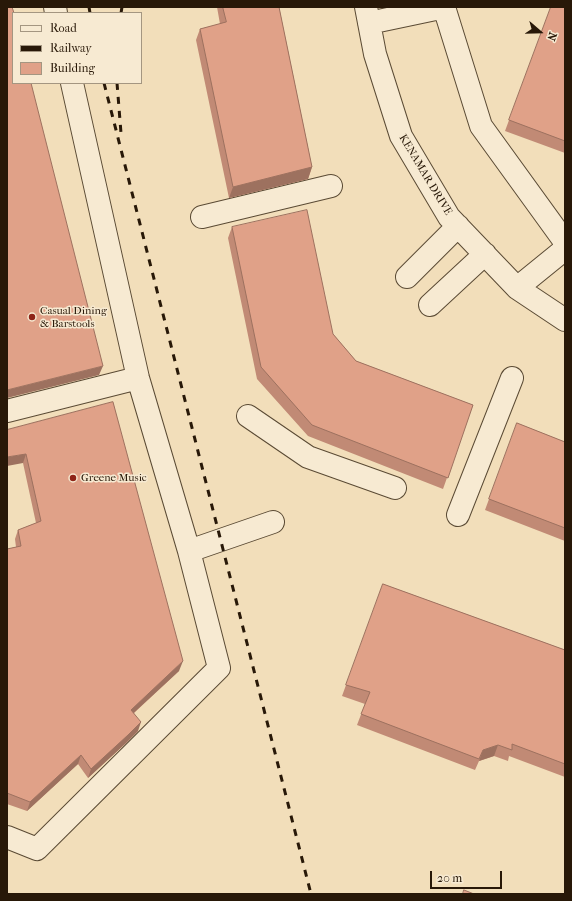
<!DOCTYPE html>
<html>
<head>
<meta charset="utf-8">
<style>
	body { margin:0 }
	#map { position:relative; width:572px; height:901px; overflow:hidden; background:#f2deba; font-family:"IM FELL French Canon",serif }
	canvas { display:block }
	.frame { position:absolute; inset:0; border:8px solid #281808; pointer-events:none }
	.legend { position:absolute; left:12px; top:12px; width:130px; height:72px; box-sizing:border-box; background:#f7ead2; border:1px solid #a49681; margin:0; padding:5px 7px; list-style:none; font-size:12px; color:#281808 }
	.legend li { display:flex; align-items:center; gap:8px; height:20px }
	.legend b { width:20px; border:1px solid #a49681 }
	.north { position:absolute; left:520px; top:12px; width:40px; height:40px; -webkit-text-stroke:3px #f7ead2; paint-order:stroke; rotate:110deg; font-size:11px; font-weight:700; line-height:16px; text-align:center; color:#281808 }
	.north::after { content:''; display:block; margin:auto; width:14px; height:18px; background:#281808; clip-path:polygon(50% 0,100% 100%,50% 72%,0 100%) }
	.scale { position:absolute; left:430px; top:871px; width:72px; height:18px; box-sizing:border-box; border:2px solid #281808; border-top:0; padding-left:5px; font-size:12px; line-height:14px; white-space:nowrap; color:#281808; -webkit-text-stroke:3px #f7ead2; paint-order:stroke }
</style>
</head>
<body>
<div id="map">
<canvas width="572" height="901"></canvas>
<div class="frame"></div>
<ul class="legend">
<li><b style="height:5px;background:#f7ead2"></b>Road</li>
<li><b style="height:5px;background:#281808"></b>Railway</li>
<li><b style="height:11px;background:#e0a188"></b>Building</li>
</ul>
<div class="north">N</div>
<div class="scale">20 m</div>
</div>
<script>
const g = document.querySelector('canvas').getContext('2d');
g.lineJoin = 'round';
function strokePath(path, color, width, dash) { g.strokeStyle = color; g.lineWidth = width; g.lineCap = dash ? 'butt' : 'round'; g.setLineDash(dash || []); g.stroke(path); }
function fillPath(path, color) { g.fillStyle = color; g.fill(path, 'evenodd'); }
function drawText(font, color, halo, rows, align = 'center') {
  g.font = font + ' "IM FELL French Canon",serif'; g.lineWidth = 3; g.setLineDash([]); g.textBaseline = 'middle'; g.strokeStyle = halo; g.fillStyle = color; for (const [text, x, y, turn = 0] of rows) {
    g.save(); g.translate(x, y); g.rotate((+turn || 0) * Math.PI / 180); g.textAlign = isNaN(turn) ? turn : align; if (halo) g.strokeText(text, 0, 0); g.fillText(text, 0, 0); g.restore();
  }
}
const minor = new Path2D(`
	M55 7 56 13
	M366 7 375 54 401 136 449 217 517 288 565 320
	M444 7 481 126 565 242
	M369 23 445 7
	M202 217 331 186
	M407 277 458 226
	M517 288 565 249
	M430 305 485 254
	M7 411 138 378
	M248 416 308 457 395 488
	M458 515 512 378
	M189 551 273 522
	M7 837 37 849 219 668 189 551 138 378 72 83`);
strokePath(minor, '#5a4a34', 24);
strokePath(minor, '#f7ead2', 22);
strokePath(new Path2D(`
	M89 7 90 13
	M121 13 122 7
	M104 83 311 894
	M117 83 121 133`), '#281808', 3, [7, 7]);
fillPath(new Path2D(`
	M217 7H279L312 167 308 179 229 198 196 40 200 29 220 24Z
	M551 7H565V153L505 131Z
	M232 227 333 334 356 361 473 405 443 489 308 436 257 379 228 238Z
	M113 402 179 671 134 713 138 731 125 744 88 778 78 764 27 811 7 804V549L16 547 15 539 18 530 36 523 23 463 7 430Z
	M517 423 565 442V541L485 510Z
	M383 584 565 650V777L509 756 508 761 494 756 479 761 475 770 357 725 365 704 342 696Z`), '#c18a75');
fillPath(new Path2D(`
	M312 167 308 179 229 198 233 187Z
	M103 366 99 375 7 398V390Z
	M26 454 23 463 7 466V457Z
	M183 661 179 671 127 719 131 710Z
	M141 722 138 731 125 744 88 778 91 769Z
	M498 745 494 756 479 761 483 750Z
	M81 755 78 764 27 811 30 802Z`), '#9d715f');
const building = new Path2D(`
	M7 7H12L14 13H13V83H31L103 366 7 390Z
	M223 7H279L312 167 233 187 200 29 226 22Z
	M551 7H565V141L509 120Z
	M307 210 333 334 356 361 473 405 448 478 312 425 261 367 232 227Z
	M113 402 183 661 131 710 141 722 128 735 91 769 81 755 30 802 7 793V549L21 546 18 530 41 521 26 454 7 457V430Z
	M517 423 565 442V528L489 499Z
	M383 584 565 650V764L512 744V750L498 745 483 750 479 759 361 714 370 692 346 685Z
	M464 890 474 894H463Z`);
fillPath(building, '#e0a188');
strokePath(building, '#9d715f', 1);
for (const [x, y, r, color] of [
	[32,317,4,"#8f2418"],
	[73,478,4,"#8f2418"]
]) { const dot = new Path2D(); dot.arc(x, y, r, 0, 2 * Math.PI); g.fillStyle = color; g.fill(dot); strokePath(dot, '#f7ead2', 1.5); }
drawText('11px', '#281808', '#f7ead2', [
	["KENAMAR DRIVE",425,175,59]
]);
drawText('11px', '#281808', '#f7ead2', [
	["Casual Dining",40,311],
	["& Barstools",40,324],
	["Greene Music",81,478]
], 'left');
</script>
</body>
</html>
